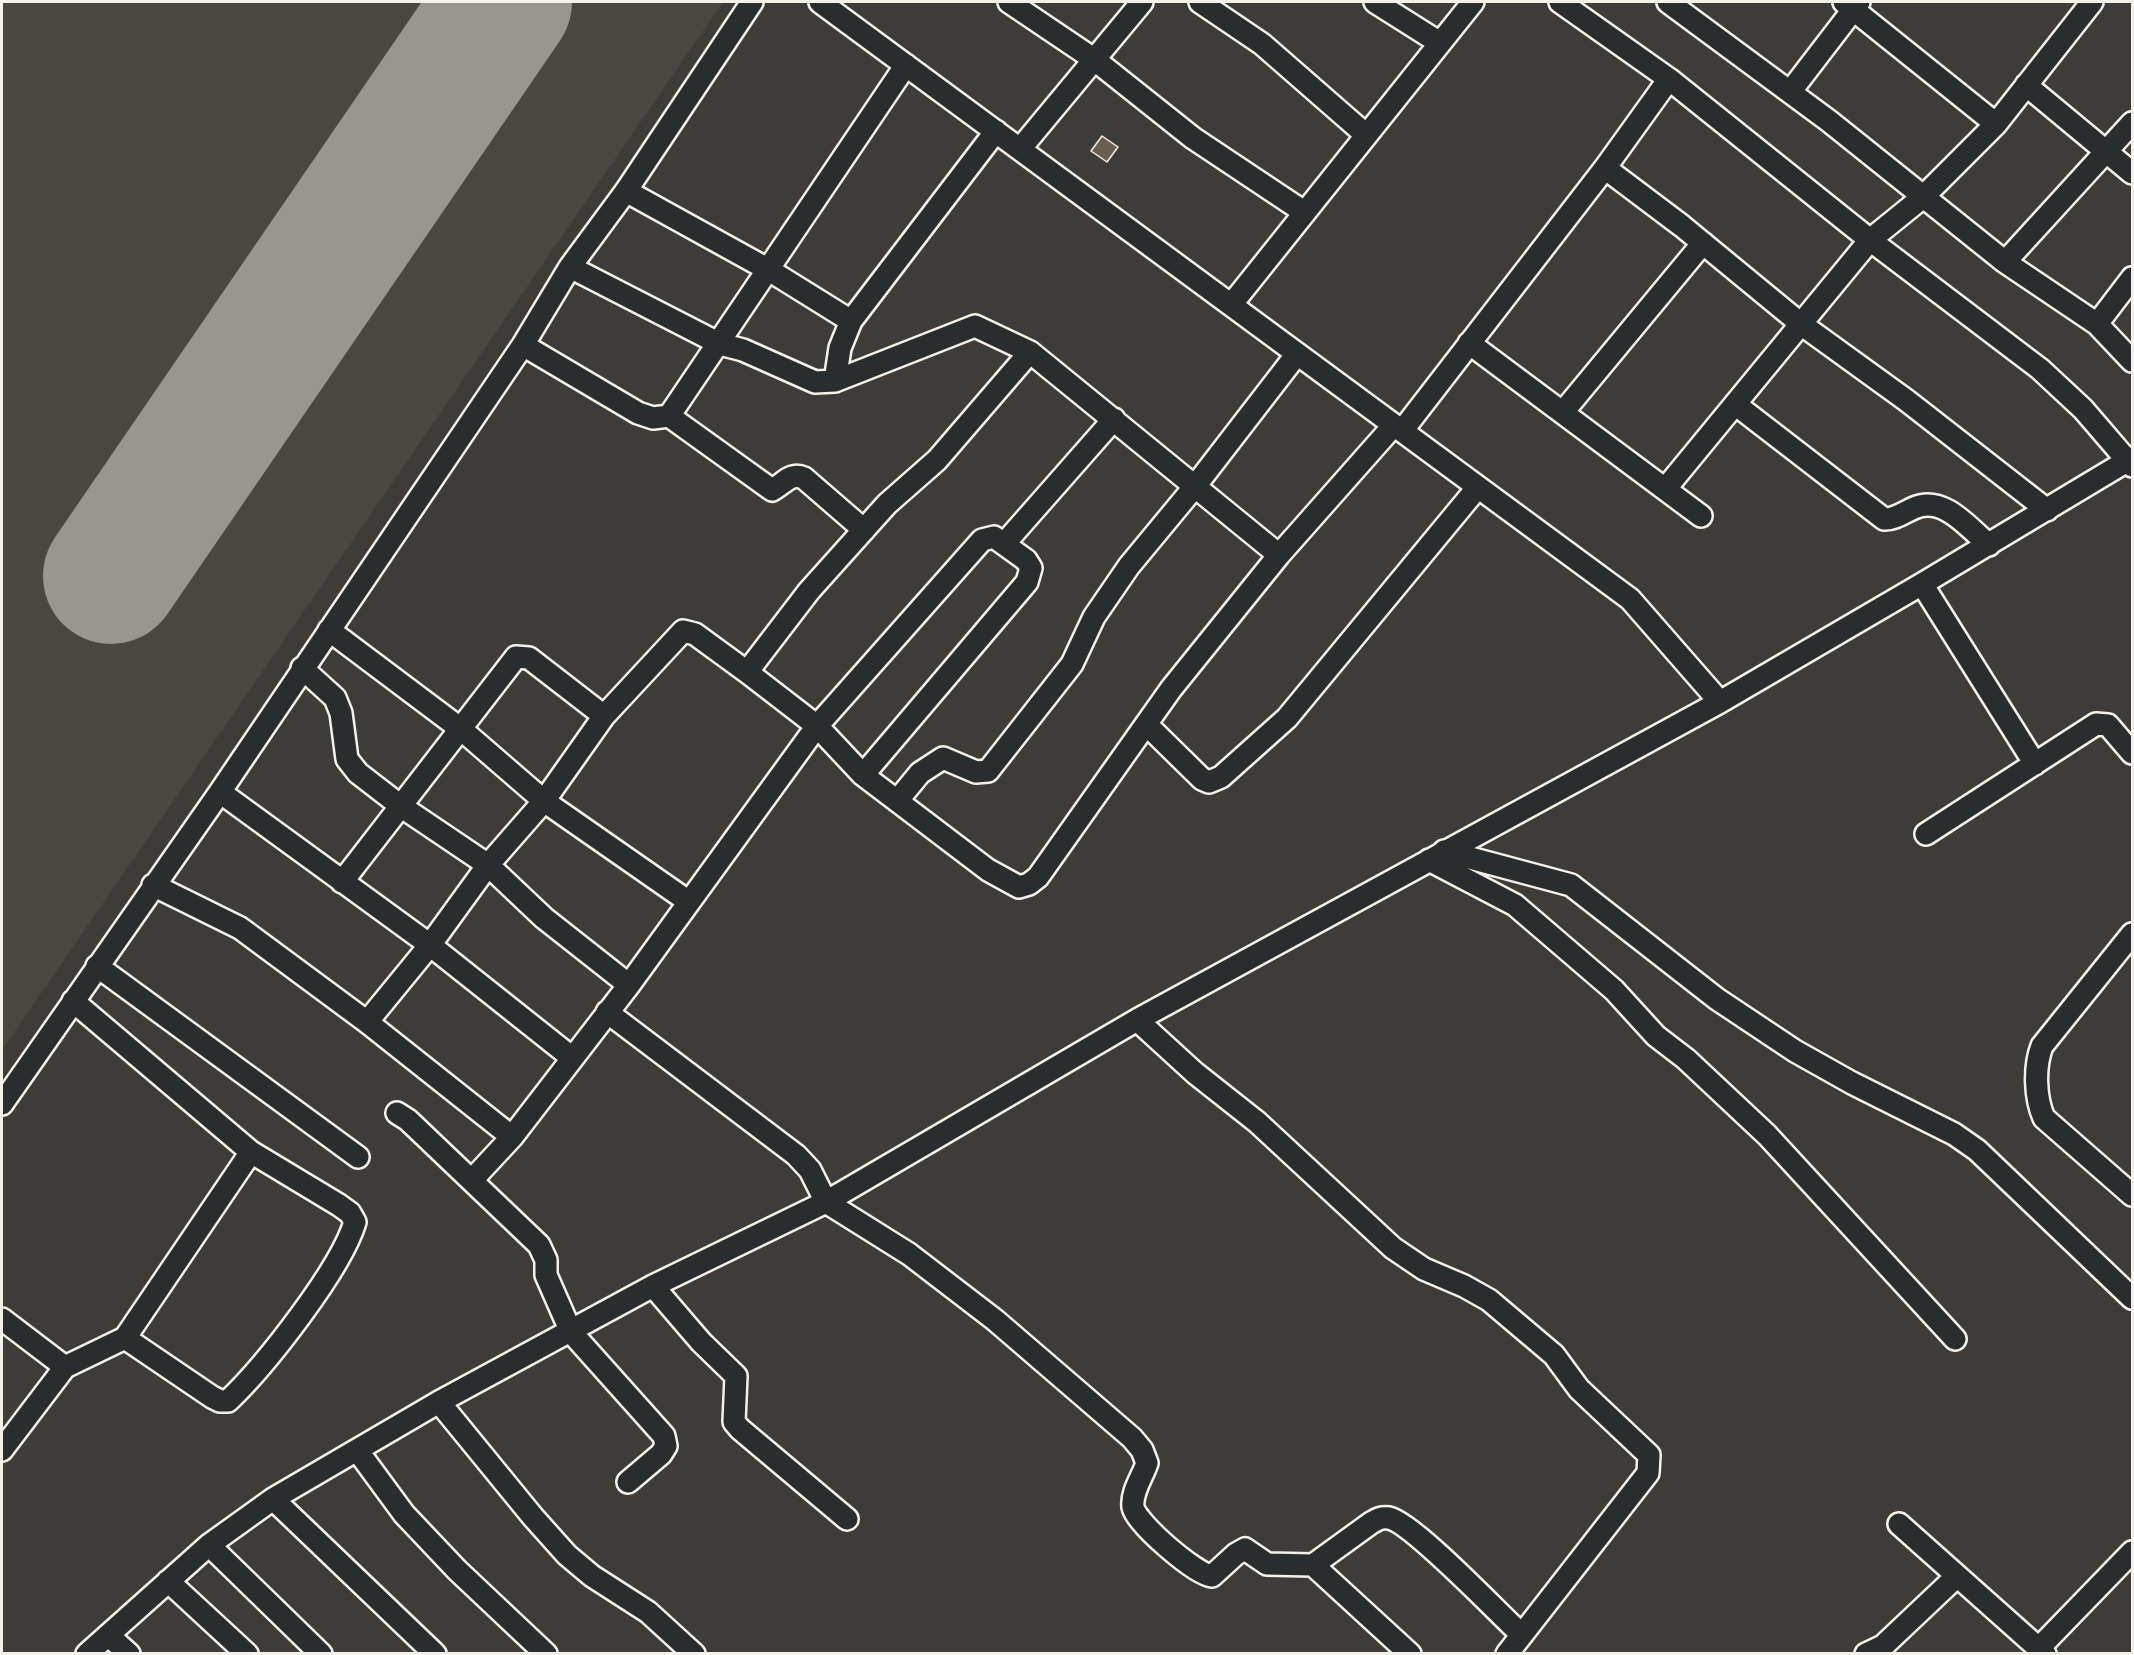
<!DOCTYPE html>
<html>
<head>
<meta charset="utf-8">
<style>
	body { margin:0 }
	#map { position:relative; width:2134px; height:1655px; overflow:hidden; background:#3d3c38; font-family:Dekko,sans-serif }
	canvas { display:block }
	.frame { position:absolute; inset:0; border:3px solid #f4f1e8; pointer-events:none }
</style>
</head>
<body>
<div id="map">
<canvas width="2134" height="1655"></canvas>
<div class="frame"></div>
</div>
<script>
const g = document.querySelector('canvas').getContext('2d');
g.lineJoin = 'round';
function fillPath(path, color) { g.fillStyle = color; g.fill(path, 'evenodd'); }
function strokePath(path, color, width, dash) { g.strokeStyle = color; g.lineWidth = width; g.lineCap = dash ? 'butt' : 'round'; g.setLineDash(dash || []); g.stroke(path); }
fillPath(new Path2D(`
	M2 2H723L2 1050Z`), '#4a4740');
strokePath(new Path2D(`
	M111 576 504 2`), '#989690', 136);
const building = new Path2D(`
	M1102 136 1118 147 1107 162 1091 151Z`);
fillPath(building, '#696051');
strokePath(building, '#f4f1e8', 1.5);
const minor = new Path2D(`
	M820 2 1630 599 1720 702 1922 584 2132 458
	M1009 2 1095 60 1193 138 1304 212
	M1200 2 1262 44 1365 134
	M1375 2 1440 43
	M1668 2 1829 121 2005 262 2097 324 2132 361
	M1844 2 1996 124
	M1669 79 1870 240 2040 369 2083 409 2132 466
	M2026 85 2132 173
	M1790 92 1859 2
	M1020 149 1142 2
	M1605 168 1682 226 1801 324 1906 400 2047 510
	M626 191 769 270 851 321
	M2005 262 2132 123
	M570 267 720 344 743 350 815 382 835 381 975 326 1030 352 1279 555 1394 425
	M1231 305 1473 2
	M2097 324 2132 278
	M1469 343 1701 516
	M523 345 638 413 653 418 669 416 906 65
	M835 381 840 348 851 321 996 131
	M1735 404 1884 519C1893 520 1905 512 1914 508 1943 495 1968 527 1989 545
	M1563 412 1703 243
	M669 416 772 490C784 484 790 472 804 478L864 530
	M1402 431 1605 168 1669 79 1560 2
	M1666 488 1870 240 1923 197 1996 124 2092 2
	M1004 544 1114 419
	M1922 584 2035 764
	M329 630 462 730 544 801 689 902
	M302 668 335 698 341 713 347 759 358 773 402 807 488 865 544 918 629 985
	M747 672 809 591 887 504 937 460 1030 352
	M1146 724 1202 779 1209 782 1221 777 1287 718 1478 487
	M220 792 430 945 571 1057
	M897 801 920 773 943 758 976 772 988 771 1072 664 1094 617 1129 566 1196 485 1297 354
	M1926 834 2096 724 2108 725 2132 753
	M1444 851 1571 885 1717 999 1795 1051 1852 1083 1954 1134 1977 1150 2132 1298
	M1429 860 1515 905 1614 990 1656 1036 1686 1059 1767 1135 1955 1339
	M342 882 516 657 529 658 604 716
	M153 885 240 928 367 1022 512 1137
	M2132 934 2042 1046C2034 1067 2035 1098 2044 1118L2132 1195
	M97 966 358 1157
	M73 1001 251 1152 339 1205 350 1213 355 1222C341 1269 265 1366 228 1401H220L212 1397 125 1338
	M607 1012 796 1155 810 1170 826 1202 909 1254 995 1320 1132 1438 1142 1450 1147 1463C1143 1476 1131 1492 1133 1507 1136 1523 1195 1574 1212 1576L1236 1554 1245 1549 1267 1564 1313 1565 1410 1654
	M1137 1020 1195 1073 1257 1122 1393 1248 1424 1269 1464 1286 1489 1300 1554 1355 1579 1389 1649 1455 1648 1473 1507 1654
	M367 1022 430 945 488 865 544 801 604 716 683 631 695 634 747 672 817 726 863 775 988 870 1019 887 1029 884 1038 877 1171 689 1279 555
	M2 1104 220 792 523 345 570 267 626 191 752 2
	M397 1113 408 1120 539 1245 546 1260V1275L571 1332 664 1436 666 1446 661 1454 628 1482
	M472 1180 512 1137 629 985 817 726 982 540 994 537 1026 560 1031 568 1027 582 863 775
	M653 1286 701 1342 736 1376 734 1422 740 1429 847 1519
	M2 1319 65 1367 125 1338 251 1152
	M439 1402 533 1517 567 1555 592 1576 648 1612 694 1654
	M2 1450 65 1367
	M357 1450 404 1514 457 1570 546 1654
	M273 1499 435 1654
	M1899 1524 2045 1654
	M209 1545 321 1654
	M1313 1565 1371 1523C1378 1519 1381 1517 1389 1518 1413 1523 1498 1613 1522 1635
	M168 1581 247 1654
	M108 1635 129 1654
	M2039 1648 2132 1552
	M87 1654 209 1545 273 1499 439 1402 653 1286 826 1202 1137 1020 1720 702
	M1866 1654 1883 1646 1957 1576`);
strokePath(minor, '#f4f1e8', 26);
strokePath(minor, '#2a2d2e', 21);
</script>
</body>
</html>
